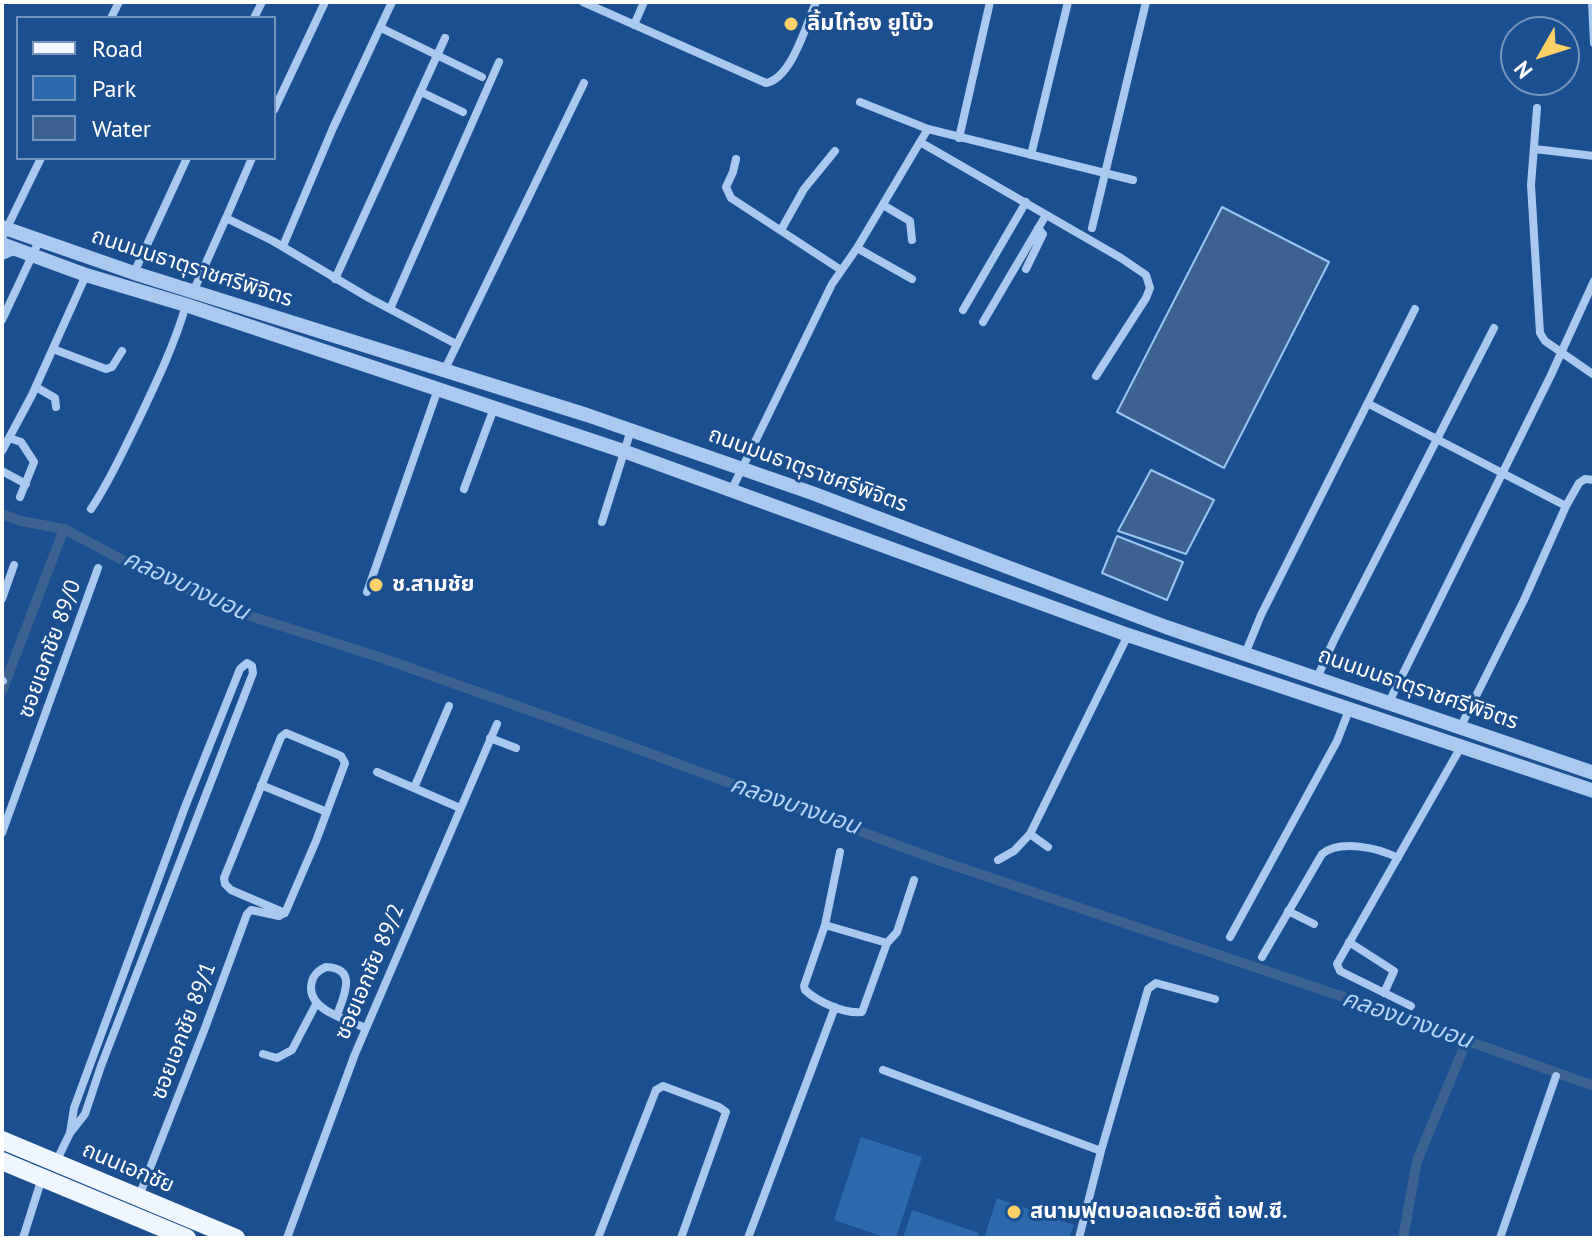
<!DOCTYPE html>
<html>
<head>
<meta charset="utf-8">
<style>
	body { margin:0 }
	#map { position:relative; width:1596px; height:1240px; overflow:hidden; background:#1b4f8f; font-family:"PT Sans",sans-serif }
	canvas { display:block }
	.frame { position:absolute; inset:0; border:4px solid #fff; pointer-events:none }
	.legend { position:absolute; left:16px; top:16px; width:260px; height:144px; box-sizing:border-box; background:#1b4f8f; border:2px solid #7695bc; margin:0; padding:10px 14px; list-style:none; font-size:24px; color:#fff }
	.legend li { display:flex; align-items:center; gap:16px; height:40px }
	.legend b { width:40px; border:2px solid #7695bc }
	.north { position:absolute; left:1500px; top:16px; width:80px; height:80px; box-sizing:border-box; background:#1b4f8f; border:2px solid #7695bc; border-radius:50%; rotate:231deg; font-size:22px; font-weight:700; line-height:32px; text-align:center; color:#fff }
	.north::after { content:''; display:block; margin:auto; width:28px; height:36px; background:#ffd166; clip-path:polygon(50% 0,100% 100%,50% 72%,0 100%) }
</style>
</head>
<body>
<div id="map">
<canvas width="1596" height="1240"></canvas>
<div class="frame"></div>
<ul class="legend">
<li><b style="height:10px;background:#f0f6ff"></b>Road</li>
<li><b style="height:22px;background:#2e69ad"></b>Park</li>
<li><b style="height:22px;background:#3c6290"></b>Water</li>
</ul>
<div class="north">N</div>
</div>
<script>
const g = document.querySelector('canvas').getContext('2d');
g.lineJoin = 'round';
function fillPath(path, color) { g.fillStyle = color; g.fill(path, 'evenodd'); }
function strokePath(path, color, width, dash) { g.strokeStyle = color; g.lineWidth = width; g.lineCap = dash ? 'butt' : 'round'; g.setLineDash(dash || []); g.stroke(path); }
function drawText(font, color, halo, rows, align = 'center') {
  g.font = font + ' "PT Sans","Noto Sans Thai",sans-serif'; g.lineWidth = 6; g.setLineDash([]); g.textBaseline = 'middle'; g.strokeStyle = halo; g.fillStyle = color; for (const [text, x, y, turn = 0] of rows) {
    g.save(); g.translate(x, y); g.rotate((+turn || 0) * Math.PI / 180); g.textAlign = isNaN(turn) ? turn : align; if (halo) g.strokeText(text, 0, 0); g.fillText(text, 0, 0); g.restore();
  }
}
fillPath(new Path2D(`
	M861 1137 922 1157 896 1238H887L834 1220Z
	M997 1198 1074 1225 1069 1238H984Z
	M912 1210 979 1233 977 1238H903Z`), '#2e69ad');
const water = new Path2D(`
	M1222 207 1329 262 1224 468 1117 412Z
	M1151 470 1214 500 1186 554 1118 531Z
	M1117 536 1183 562 1167 600 1102 573Z`);
fillPath(water, '#3c6290');
strokePath(water, '#9cc4f0', 2);
strokePath(new Path2D(`
	M2 514 21 521 64 529 134 566 244 614 382 658 627 745 935 859 1376 1008 1594 1086
	M2 691 64 529
	M1403 1238 1417 1161 1467 1040`), '#3c6290', 10);
strokePath(new Path2D(`
	M583 2 766 83C792 78 806 25 816 2
	M1592 2 1594 43
	M111 18 119 2
	M254 18 262 2
	M634 25 644 2
	M381 28 482 77
	M421 92 463 112
	M860 102 928 129
	M1537 108 1531 185 1540 333 1545 341 1594 375
	M274 110 325 2
	M959 138 990 2
	M920 142 928 129 1133 180
	M1535 149 1594 156
	M1031 155 1068 2
	M736 159 733 172 726 187 731 198 841 270
	M883 205 910 221 912 240
	M226 218 252 158
	M1092 228 1146 2
	M781 230 804 189 835 151
	M2 238 41 158
	M283 246 333 128 392 2
	M857 248 912 279
	M2 256 16 250
	M1026 269 1043 234 1038 228
	M134 273 187 158
	M335 279 445 38
	M193 292 226 218 273 241 369 298 456 344
	M390 309 499 62
	M963 310 1026 202
	M2 320 39 241
	M983 322 1046 215
	M53 349 106 369 112 367 122 351
	M445 369 584 83
	M36 387 55 398 56 407
	M1369 404 1566 506
	M9 438 21 442 34 462 20 497
	M2 451 32 395 86 275
	M2 471 26 484
	M464 489 494 408
	M731 491 832 284 857 248 920 142 1121 258 1146 275 1150 288 1146 298 1096 376
	M91 509C110 481 123 451 138 421 156 383 174 346 186 305
	M602 522 631 430
	M367 592 438 389
	M2 599 14 565
	M1245 654 1261 615 1415 309
	M1317 678 1334 640 1494 328
	M2 680 3 681
	M1389 702 1551 375 1594 281
	M1461 726 1524 600 1566 506 1579 483 1585 479 1594 480
	M286 733 341 756 345 763 316 841 285 913 231 890 225 884 224 878 281 737Z
	M490 738 516 748
	M377 772 460 808
	M261 785 327 812
	M414 788 449 706
	M2 833 98 568
	M1030 834 1048 847
	M998 860 1014 851 1030 834 1128 635
	M1288 911 1314 924
	M825 925 840 852
	M1230 937 1337 741 1349 710
	M1349 942 1394 971 1384 993
	M887 943 825 925 804 986 805 990C818 1002 844 1014 862 1012L887 943 897 932 914 880
	M1262 957 1322 854C1340 839 1379 848 1398 858
	M1411 1006 1340 971 1337 964 1462 745
	M337 1015C344 996 358 968 326 967 317 971 312 976 311 987 310 1011 348 1020 366 1028
	M263 1054 277 1058 292 1050 316 1004
	M883 1070 1101 1151
	M56 1162 70 1133 85 1114 101 1066 253 673 252 666 247 663 240 669 185 807 74 1108 70 1133
	M139 1196 205 1028 247 914 251 910 279 916 284 913
	M23 1238 42 1178
	M287 1238 355 1054 497 724
	M598 1238 656 1090 663 1086 719 1107 726 1112 681 1238
	M748 1238 835 1007
	M1079 1238 1101 1151 1148 989 1156 983 1215 999
	M1500 1238 1556 1076`), '#a9c9ee', 8);
strokePath(new Path2D(`
	M2 227 134 273 587 415 812 493 1166 627 1594 773
	M2 244 86 275 186 305 626 452 1128 635 1594 791`), '#a9c9ee', 14);
strokePath(new Path2D(`
	M2 1140 236 1238
	M2 1161 187 1238`), '#f0f6ff', 18);
for (const [x, y, r, color] of [
	[791,24,8,"#ffd166"],
	[376,585,8,"#ffd166"],
	[1014,1212,8,"#ffd166"]
]) { const dot = new Path2D(); dot.arc(x, y, r, 0, 2 * Math.PI); g.fillStyle = color; g.fill(dot); strokePath(dot, '#1b4f8f', 3); }
drawText('bold 22px', '#fff', '#1b4f8f', [
	["ลิ้มไท๋ฮง ยูโบ๊ว",807,24],
	["ช.สามชัย",392,585],
	["สนามฟุตบอลเดอะซิตี้ เอฟ.ซี.",1030,1212]
], 'left');
drawText('22px', '#fff', '#1b4f8f', [
	["ถนนมนธาตุราชศรีพิจิตร",192,268,18],
	["ถนนมนธาตุราชศรีพิจิตร",808,470,20],
	["ซอยเอกชัย 89/0",50,649,-70],
	["ถนนมนธาตุราชศรีพิจิตร",1418,689,19],
	["ซอยเอกชัย 89/2",370,972,-67],
	["ซอยเอกชัย 89/1",184,1031,-69],
	["ถนนเอกชัย",128,1168,23]
]);
drawText('italic 24px', '#b5d3f5', '#1b4f8f', [
	["คลองบางบอน",186,586,25],
	["คลองบางบอน",795,806,19],
	["คลองบางบอน",1407,1020,19]
]);
</script>
</body>
</html>
